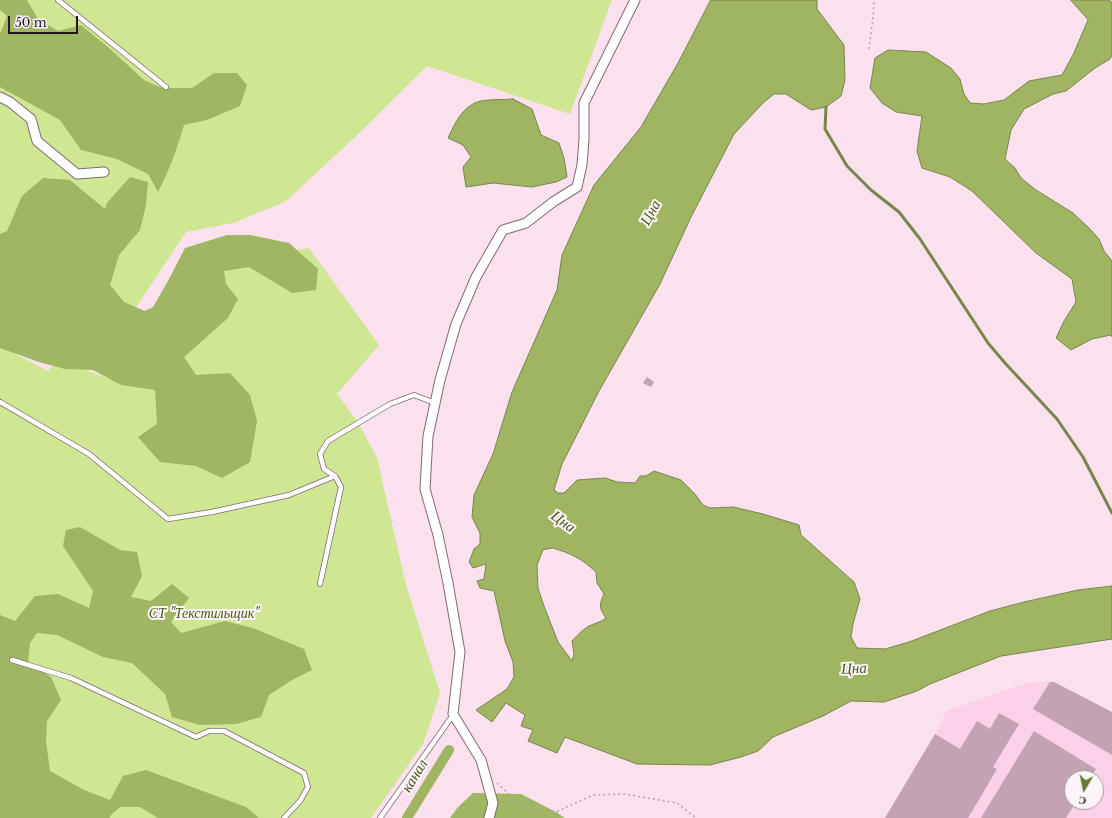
<!DOCTYPE html>
<html>
<head>
<meta charset="utf-8">
<style>
	body { margin:0 }
	#map { position:relative; width:1112px; height:818px; overflow:hidden; background:#fbe0ee; font-family:"Libre Baskerville",serif }
	canvas { display:block }
	.north { position:absolute; left:1064px; top:770px; width:40px; height:40px; box-sizing:border-box; background:#fbf4f8; border:1px solid #a49ba0; border-radius:50%; rotate:189deg; font-size:11px; font-weight:700; line-height:16px; text-align:center; color:#21161c }
	.north::after { content:''; display:block; margin:auto; width:14px; height:18px; background:#677a29; clip-path:polygon(50% 0,100% 100%,50% 72%,0 100%) }
	.scale { position:absolute; left:8px; top:16px; width:70px; height:18px; box-sizing:border-box; border:2px solid #21161c; border-top:0; padding-left:5px; font-size:12px; line-height:14px; white-space:nowrap; color:#21161c; -webkit-text-stroke:3px #fbf4f8; paint-order:stroke }
</style>
</head>
<body>
<div id="map">
<canvas width="1112" height="818"></canvas>
<div class="north">С</div>
<div class="scale">50 m</div>
</div>
<script>
const g = document.querySelector('canvas').getContext('2d');
g.lineJoin = 'round';
function fillPath(path, color) { g.fillStyle = color; g.fill(path, 'evenodd'); }
function strokePath(path, color, width, dash) { g.strokeStyle = color; g.lineWidth = width; g.lineCap = dash ? 'butt' : 'round'; g.setLineDash(dash || []); g.stroke(path); }
function drawText(font, color, halo, rows, align = 'center') {
  g.font = font + ' "Libre Baskerville",serif'; g.lineWidth = 4; g.setLineDash([]); g.textBaseline = 'middle'; g.strokeStyle = halo; g.fillStyle = color; for (const [text, x, y, turn = 0] of rows) {
    g.save(); g.translate(x, y); g.rotate((+turn || 0) * Math.PI / 180); g.textAlign = isNaN(turn) ? turn : align; if (halo) g.strokeText(text, 0, 0); g.fillText(text, 0, 0); g.restore();
  }
}
fillPath(new Path2D(`
	M1054 682 1112 712V818H885L940 726 946 711 1027 683ZM1072 778H1096V802H1072Z`), '#fad1e6');
fillPath(new Path2D(`
	M0 0H612L570 114 427 66 353 139 285 202 233 223 186 232 129 318 0 263Z
	M309 248 379 345 337 394 358 422 377 458 406 585 440 693 423 744 371 818H61L0 735V346L48 371 57 360 113 380 213 262Z`), '#cfe692');
fillPath(new Path2D(`
	M0 0H27L38 19 58 31 81 25 109 48 144 80 162 88H192L214 73H237L247 85 240 106 207 120 184 125C177 149 169 171 158 192L148 174 117 159 81 150 60 120 0 87V34L7 16 0 10Z
	M130 177 148 182 146 205 140 230 119 255 110 285 124 302 145 311 153 307 168 281 185 248 227 235H250L289 243 318 269 316 290 292 293 249 267 224 271 226 284 238 299 228 318 184 357 196 375 230 373 250 395 257 421 250 462 222 478 196 466 160 462 138 437 157 424 155 390 121 385 93 370 65 369 39 362 0 348V234L7 231 22 196 43 178 70 180 105 209 107 203Z
	M80 527 120 550 137 552 142 576 131 597 151 601 172 584 189 598 171 622 181 633 225 621 253 628 304 649 312 670 292 680 269 695 261 717 236 724 200 725 172 717 165 694 132 663 103 657 57 635 37 633 30 643 28 663 51 677 61 700 47 721 46 741 50 771 84 790 110 800 123 776 146 770 246 807 259 818H158L140 807H120L110 816V818H0V615L15 621 35 596 58 594 89 608 93 591 63 546 66 530Z
	M473 793 521 794 556 812 565 818H450L458 807Z`), '#9fb662');
const water = new Path2D(`
	M711 0H817V9L844 45 845 80 841 96 826 107 811 110 786 94H774L763 103 734 134 691 217 660 284 599 391 562 464 554 490 558 493H564L577 480 605 478 617 482 635 483 640 476H646L654 471 681 480 695 494 703 505 710 508 733 507 763 514 799 525 801 535 854 582 860 599 853 624 851 637 857 648 885 649 909 642 990 611 1024 602 1078 590 1112 586V639L1001 656 930 684 917 691 884 702 851 701 823 716 773 737 758 751 741 757 710 765 637 764 565 737 557 753 528 741 533 730 521 726 525 715 506 703 492 722 476 710 507 689 514 677 513 662 505 641 494 591 480 588 477 581 484 579 486 564 473 568 469 562 474 549 480 544V533L472 517 474 495 493 454 512 392 557 290 562 255 594 185 641 127 678 63ZM553 548C572 554 581 558 596 572L597 583 604 594C599 605 599 608 606 618 601 622 596 623 589 626 582 630 578 635 572 641L574 654 572 661 558 642 544 606 538 588 537 565 543 550Z
	M1071 0H1109L1112 2V55L1110 59 1095 68 1066 91 1053 94 1024 109 1011 130 1005 159 1015 168 1021 178 1036 190 1073 213 1089 228 1099 239 1104 251 1112 261V337L1111 335 1092 339 1071 350 1056 338 1064 321 1076 302 1072 279 1036 253 972 191 950 177 922 168 917 151 922 116 896 112 882 103 870 88 875 58 888 50 926 52 951 68 960 79 964 94 970 103 984 104 1004 100 1029 81 1062 75 1073 55 1088 20Z
	M513 99 532 109 541 135 559 143 564 158 567 177 556 182 532 187 493 183 466 187 463 167 471 157 463 145 448 138C455 123 463 105 481 101 491 99 503 100 513 99Z`);
fillPath(water, '#9fb561');
strokePath(water, '#79854c', 1);
strokePath(new Path2D(`
	M826 107 825 129 847 166 871 190 899 212 920 239 988 343 1005 363 1057 419 1083 457 1112 513`), '#79854c', 3);
strokePath(new Path2D(`
	M407 818 449 750`), '#9fb561', 10);
fillPath(new Path2D(`
	M647 377 654 382 651 387 643 383Z
	M1050 682H1054L1112 712V755L1033 709Z
	M999 713 1019 724 993 767 997 769 968 818H885L935 734 960 749 977 721 990 729Z
	M1034 731 1096 769 1090 778H1072V802H1076L1066 818H981Z`), '#c2a2b3');
const service = new Path2D(`
	M58 0 166 87
	M0 402 89 454 168 519 212 512 289 495 335 476 341 487 320 584
	M335 476 324 469 320 454 328 441 390 404 414 395 435 403
	M12 660 71 678 196 737 209 731H224L304 773 308 787 300 801 284 818
	M380 818 453 715`);
const minor = new Path2D(`
	M0 97 10 102 31 119 37 141 77 174 104 172
	M489 818 493 803 481 760 453 714 460 652 448 583 438 535 425 489 428 436 440 380 456 324 476 277 503 230 526 223 553 202 577 187 582 165 584 139V103L635 0`);
strokePath(service, '#846776', 6);
strokePath(minor, '#846776', 11);
strokePath(new Path2D(`
	M869 49 873 18 874 0
	M497 783 524 808 556 812 593 795 624 794 677 803 696 818`), '#b6a0ab', 1.5, [2, 3]);
strokePath(service, '#fff', 4.5);
strokePath(minor, '#fff', 9);
drawText('italic 14px', '#49571b', '#fbf4f8', [
	["СТ \"Текстильщик\"",204,614]
]);
drawText('italic 15px', '#475619', '#fbf4f8', [
	["Цна",651,213,-61],
	["Цна",563,522,36],
	["Цна",854,669,-2],
	["канал",415,776,-58]
]);
</script>
</body>
</html>
